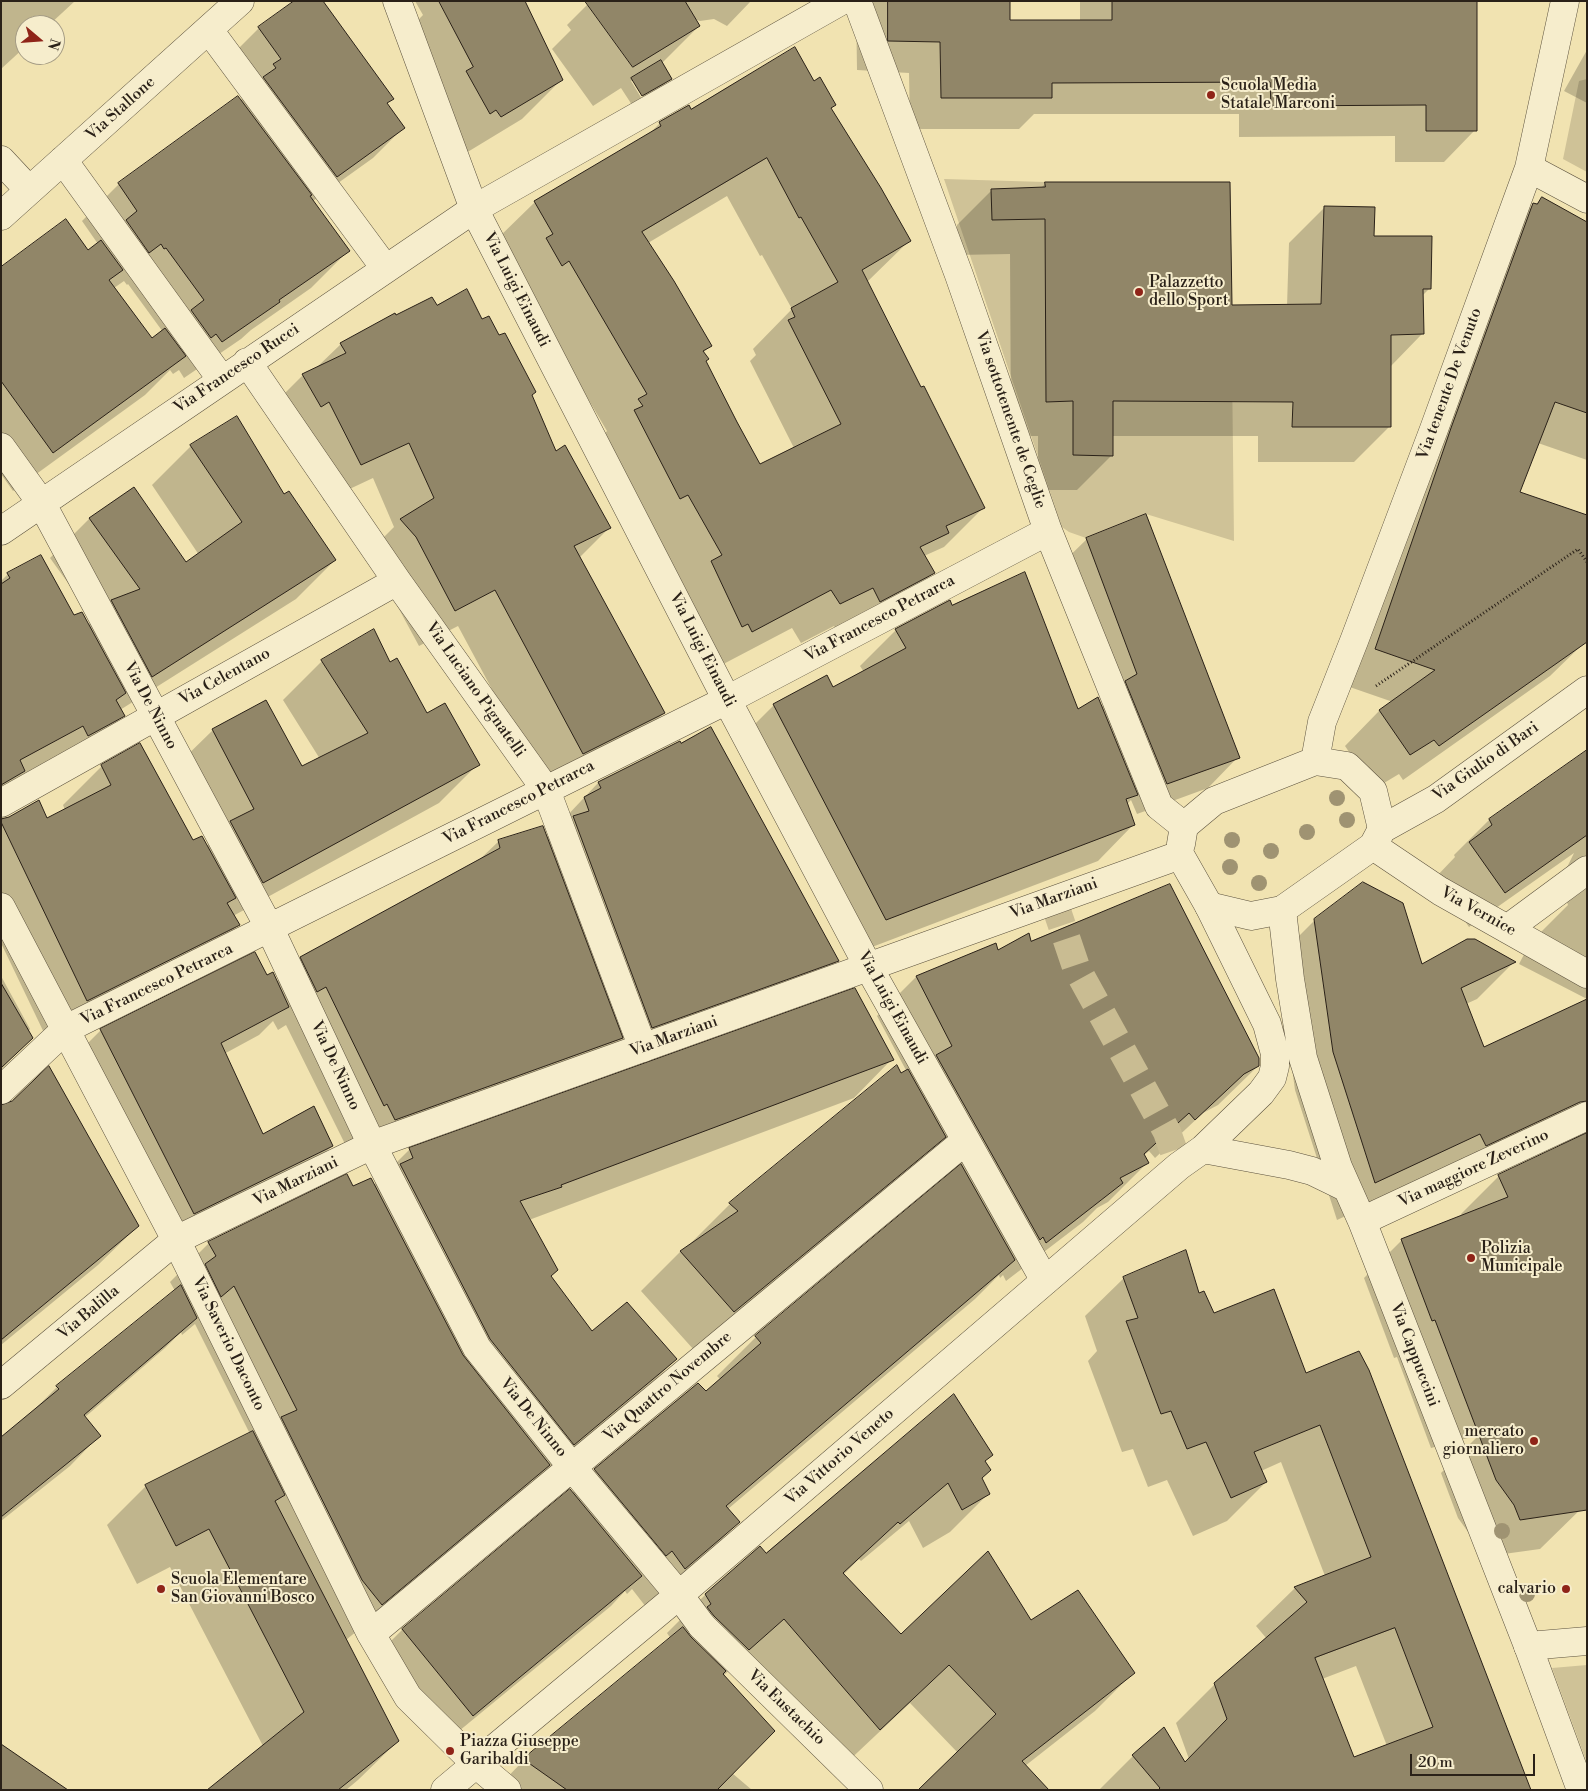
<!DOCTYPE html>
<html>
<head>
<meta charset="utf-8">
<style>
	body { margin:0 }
	#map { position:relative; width:1588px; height:1791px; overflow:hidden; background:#f1e3b1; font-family:"Libre Bodoni",serif }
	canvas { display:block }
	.frame { position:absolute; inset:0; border:2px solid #2a2118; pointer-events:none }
	.north { position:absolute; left:15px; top:15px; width:50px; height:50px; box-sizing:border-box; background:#f6edcc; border:1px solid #a49b84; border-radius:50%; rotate:108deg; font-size:14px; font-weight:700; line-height:20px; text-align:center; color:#2a2118 }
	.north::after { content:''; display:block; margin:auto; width:18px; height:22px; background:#8f2418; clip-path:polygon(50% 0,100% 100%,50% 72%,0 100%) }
	.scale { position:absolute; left:1410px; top:1754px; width:125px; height:22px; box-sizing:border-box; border:2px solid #2a2118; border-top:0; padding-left:6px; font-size:15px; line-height:18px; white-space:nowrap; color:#2a2118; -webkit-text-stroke:4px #f6edcc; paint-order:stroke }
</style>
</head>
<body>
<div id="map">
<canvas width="1588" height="1791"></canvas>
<div class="frame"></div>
<div class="north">N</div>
<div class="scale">20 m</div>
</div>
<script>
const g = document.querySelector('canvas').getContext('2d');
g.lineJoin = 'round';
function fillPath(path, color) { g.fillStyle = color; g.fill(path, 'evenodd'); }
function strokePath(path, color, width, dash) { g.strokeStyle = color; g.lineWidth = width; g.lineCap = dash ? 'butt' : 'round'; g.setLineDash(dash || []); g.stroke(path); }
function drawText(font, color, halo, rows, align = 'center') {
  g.font = font + ' "Libre Bodoni",serif'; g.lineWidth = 4; g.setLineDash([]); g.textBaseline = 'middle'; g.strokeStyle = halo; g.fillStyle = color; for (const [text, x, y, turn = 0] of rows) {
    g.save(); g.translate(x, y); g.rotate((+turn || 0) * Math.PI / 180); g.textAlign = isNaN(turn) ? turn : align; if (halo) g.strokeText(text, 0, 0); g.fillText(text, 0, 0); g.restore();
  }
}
fillPath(new Path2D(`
	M1587 79V172L1563 159 1579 81Z
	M944 179 1045 182H1230L1234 541 1146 514 1086 538 1069 532 1062 527Z
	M1587 1665V1763L1552 1668Z`), '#cfc297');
fillPath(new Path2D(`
	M1 1H75L49 25H25V47L1 69Z
	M415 1H524L561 80 522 119 461 156 410 28 423 15Z
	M591 1H751L727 26 714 19 700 21 694 19 699 26 662 63 671 78 661 88 645 98 634 81H631L642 99 632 105 621 88 593 106 552 49 571 30 567 25Z
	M856 1H1008V22L1080 21V1H1476L1475 130 1444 162H1395V136L1239 137V114H1034L1019 129H910L909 73 857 70Z
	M259 28 392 99 386 104 403 128 373 158 313 201 348 251 311 288 251 330 241 339 184 378 179 370 173 374 170 370 145 395 13 491 1 474V268L88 252 98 244 82 221 119 184 245 97 229 58ZM124 281 127 285 128 284 163 332 151 340 114 288Z
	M1587 50V103L1564 91Z
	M814 83 835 105 830 109 909 241 867 282 983 508 944 547 924 556 933 573 894 612 841 640 834 626 801 643 792 628 712 670 600 439 607 431 495 241 535 202 647 136 660 123 688 107 690 110ZM727 196 760 256 762 255 792 309 753 349 756 355 750 361 794 448 760 465 705 361 703 353 710 346 648 243Z
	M1046 183 1231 306H1287L1289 243 1324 208 1373 237 1430 288 1422 296V334L1390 367 1389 427 1354 462H1258V436H1112V455L1077 490H1038V436H1011L1010 254 957 255V225L992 190 1040 189Z
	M1542 199 1587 223V460L1538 443 1518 493 1587 640 1550 676 1403 780 1399 774 1374 789 1345 746 1379 711 1393 702 1341 684 1498 240 1533 205H1535Z
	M436 306 482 321 531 395 555 452 609 528 579 558 664 713 627 749 546 790 458 626 419 646 380 574 364 557 394 527 373 478 324 501 292 438 284 442 267 411 303 375 315 369 341 344 396 317Z
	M191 446 283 496 335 560 296 599 120 710 123 716 84 755 1 794V581L8 574 88 625 94 619 50 558 89 519 134 489 186 564 199 555 152 485Z
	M1087 539 1238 757 1208 788 1137 814 1131 800 1126 805 1133 825 1098 861 851 955 738 741 774 705 826 677 832 689 864 672 860 666 896 630 952 606 1077 711 1101 707 1106 702 1056 569Z
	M322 661 389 663 426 715 478 764 439 803 233 916 238 925 199 964 47 1039 1 943V824L7 818 47 819 65 810 63 805 102 766 193 842 207 846 212 841 173 769 213 730 265 702 302 768 320 759 283 700Z
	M680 742 838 960 799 999 345 1144 286 1025 278 1030 273 1021 259 1035 224 1054 262 1136 332 1146 303 1175 165 1242 72 1059 101 1030 267 977 276 982 301 958 478 861 499 841 546 838 598 783Z
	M1587 751V999L1519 964 1530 943 1568 905 1565 896 1556 890 1574 853 1469 927 1435 878 1455 857 1454 855 1489 820Z
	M1315 920 1421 965 1471 939 1514 962 1477 999 1466 1004 1483 1049 1587 1000V1503L1540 1549 1482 1557 1476 1543 1458 1518 1441 1473 1479 1435 1431 1448 1397 1357 1394 1358 1364 1278 1402 1240 1462 1216 1461 1214 1499 1176 1562 1146 1557 1141 1442 1171 1337 1220 1295 1090 1277 958Z
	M1030 943 1258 1066 1218 1105 1203 1113 1155 1158 1149 1151 1143 1156 1147 1163 1108 1202 1097 1208 1083 1222 1006 1281 1003 1275 1000 1278 999 1275 975 1299 728 1509 739 1522 700 1561 646 1607 632 1589 627 1594 625 1591 611 1606 442 1745 372 1660 402 1630 570 1491 572 1493 595 1470 706 1393 721 1380 717 1376 756 1337 945 1180 929 1151 905 1175 694 1350 641 1291 680 1252 692 1244 691 1243 730 1204 907 1072 877 1016 916 977Z
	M1 976 30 1029 28 1032 32 1038 1 1069Z
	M854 990 892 1059 854 1098 529 1220 557 1270 550 1277 592 1333 676 1359 637 1398 535 1482 533 1480 510 1504 346 1640 398 1741 358 1780 346 1790H209L263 1746 170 1567 137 1584 107 1525 146 1486 250 1434 195 1324 182 1335 181 1332 165 1348 84 1418 100 1435 70 1466 1 1521V1439L26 1418 57 1387 175 1291 170 1282 209 1243 353 1188 374 1185 409 1150Z
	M1 1106 138 1226 98 1265 1 1345Z
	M1124 1278 1199 1295 1213 1315 1305 1374 1530 1790H1099L1133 1756 1185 1764 1189 1759 1176 1723 1215 1684 1267 1639 1256 1626 1295 1588 1325 1576 1281 1462 1261 1471 1266 1482 1227 1521 1193 1536 1167 1480 1148 1487 1133 1449 1122 1452 1088 1361 1097 1351 1085 1316ZM1356 1666 1387 1746 1353 1758 1322 1679Z
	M991 1455 984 1462 981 1479 989 1493 950 1532 923 1548 909 1521 861 1561 859 1559 843 1575 901 1636 1031 1622 1133 1673 1095 1711 1025 1766 958 1753 910 1703 841 1768 745 1656 723 1676 732 1773 752 1790H495L524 1760 671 1639 667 1633 705 1595 766 1554Z`), '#0003');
const building = new Path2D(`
	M294 1H323L394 99 387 103 405 128 337 177 263 77 276 68 273 64 281 59 258 27Z
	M439 1H525L563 80 501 117 496 110 490 114 466 71 473 67Z
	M585 1H685L700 26 633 67Z
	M888 1H1010V20H1112V1H1477V131H1426V105L1271 106 1270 82 1052 83V98H941L940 42 888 41Z
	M795 47 814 81 820 77 836 105 831 108 881 188 911 241 862 270 921 387 924 386 985 508 946 526 949 533 920 547 935 573 880 602 873 588 840 604 831 590 752 632 748 624 742 627 711 561 722 555 688 495 680 499 634 410 643 406 638 399 647 394 569 261 562 266 546 238 553 234 534 201 661 126 659 122 689 105 691 109ZM767 158 799 218 801 217 838 282 791 308 795 317 788 320 841 424 760 464 737 422 706 361 709 359 703 351 712 346 674 281 642 232Z
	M661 60 672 79 642 96 631 78Z
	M238 96 312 195 310 196 350 251 279 300 280 302 222 342 216 334 211 338 191 310 204 300 166 248 164 249 161 244 149 253 126 220 137 211 118 183Z
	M1045 182H1230L1232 305 1321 304 1324 206 1375 207 1374 236H1432L1431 289H1423L1424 334 1391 335V427H1292L1293 402 1113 401V456L1073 455V401L1046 402 1045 219 992 220 991 189 1045 187Z
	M1542 197 1587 222V413L1555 402 1520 492 1587 515V642L1439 746 1434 740 1410 755 1379 710 1435 670 1375 649 1451 428 1533 203 1537 204Z
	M66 219 88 250 101 240 123 270 109 280 152 338 165 328 186 356 53 453 1 381V267Z
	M467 289 482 319 489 316 499 335 505 333 536 392 532 395 556 451 565 445 611 528 574 546 665 713 583 754 495 590 455 611 416 537 400 519 434 498 409 443 361 465 329 402 321 407 302 374 346 353 340 343 395 313 396 315 432 297 437 305Z
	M237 416 284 494 289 491 336 560 152 677 111 600 140 589 89 518 134 487 186 562 242 522 190 445Z
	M1146 514 1240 758 1167 784 1125 681 1137 674 1086 538Z
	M41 555 74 615 82 612 126 693 116 700 125 716 88 736 83 726 20 760 25 771 1 785V584L10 578 7 573Z
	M1025 572 1078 709 1098 697 1138 795 1126 799 1135 825 886 920 773 704 827 675 833 687 906 648 895 629 950 600 952 605Z
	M374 629 390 662 397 658 427 713 445 703 480 765 263 883 230 821 254 809 212 729 266 700 302 766 368 733 321 660Z
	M711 727 839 961 652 1028 573 816 589 811 584 797 601 788 598 782 680 741 681 743Z
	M140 743 193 840 202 836 236 898 227 903 240 925 87 1001 1 822V819L9 817 39 800 47 818 111 785 101 765Z
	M1587 750V835L1505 893 1469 842 1492 825 1489 819Z
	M543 826 623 1038 395 1120 387 1104 384 1106 326 987 317 992 300 957 500 848 498 840Z
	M1363 882 1403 903 1422 964 1467 939H1475L1516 962 1461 988 1484 1047 1587 999V1101L1580 1102 1486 1146 1480 1134 1375 1183 1333 1052 1314 919Z
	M1170 884 1259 1058V1066L1244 1074 1195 1120 1189 1113 1144 1154 1149 1163 1120 1178 1123 1183 1046 1243 1043 1237 1040 1240 936 1055 952 1046 916 976 996 943 998 950 1029 933 1031 941Z
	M255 952 267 975 273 972 289 1007 221 1043 263 1134 314 1106 333 1146 194 1214 100 1029Z
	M1 983 33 1038 1 1068Z
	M855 988 894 1060 561 1185 562 1187 520 1201 558 1270 551 1276 592 1331 627 1302 677 1359 574 1445 490 1339 400 1164 413 1158 409 1148Z
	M897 1065 901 1073 908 1069 946 1137 734 1312 680 1251 738 1211 729 1203Z
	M49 1066 139 1226 1 1340V1105L12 1101Z
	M1587 1133V1510L1520 1520 1514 1505 1496 1480 1435 1320 1432 1321 1401 1239 1508 1197 1498 1175Z
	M961 1164 1015 1260 726 1506 740 1522 685 1569 672 1551 666 1556 594 1469 698 1383 706 1391 761 1343 755 1336Z
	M347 1174 353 1186 371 1178 463 1355 550 1465 382 1605 362 1580 281 1417 297 1410 234 1286 221 1297 205 1264 216 1256 208 1242Z
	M1186 1250 1199 1293 1204 1291 1214 1313 1274 1289 1306 1373 1359 1351 1369 1370 1531 1790H1158L1160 1788 1132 1755 1164 1727 1185 1762 1227 1719 1214 1683 1307 1602 1294 1587 1371 1557 1320 1425 1254 1452 1267 1482 1231 1498 1206 1442 1187 1449 1171 1411 1161 1414 1126 1321 1138 1318 1123 1277ZM1395 1628 1433 1727 1354 1757 1315 1658Z
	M181 1285 197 1318 84 1415 101 1436 1 1517V1437L59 1389 56 1386Z
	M954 1394 993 1455 985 1461 991 1470 982 1478 990 1494 962 1510 948 1483 900 1524 898 1522 843 1573 901 1634 988 1551 1031 1620 1078 1590 1135 1673 1022 1761 1049 1790H918L996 1714 949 1665 880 1730 784 1619 749 1650 714 1616 707 1607 711 1604 705 1594 760 1546 766 1553Z
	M253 1431 285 1495 275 1501 399 1741 338 1790H207L304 1712 209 1529 176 1546 145 1485Z
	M570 1489 642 1576 473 1716 402 1629Z
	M683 1627 691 1637 726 1671 723 1674 775 1731 717 1790H567L523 1759Z
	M1 1744 68 1790H1Z`);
fillPath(building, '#918668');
strokePath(building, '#2a2118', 1);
strokePath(new Path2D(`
	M1053 899 1076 967 1167 1132 1179 1166`), '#c9bc92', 28, [28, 14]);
const pedestrian = new Path2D(`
	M474 209 841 1
	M679 1595 702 1626
	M1528 1646 1587 1641
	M445 1790 476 1764`);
const minor = new Path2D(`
	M397 1 474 209 727 700 868 966 1045 1281
	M857 1 959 275 1048 531 1159 806 1184 826
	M209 30 385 268
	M1 160 29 190
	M63 160 222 380
	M1529 168 1587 199
	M1 216 240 1
	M247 362 397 581 546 790 643 1048
	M1 447 42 504 270 929 372 1145 477 1348 572 1467 679 1595
	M1 531 474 209
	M1315 761 1322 722 1354 641 1434 429 1529 168 1565 1
	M1 803 397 581
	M1181 844 1184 826 1214 801 1315 761 1347 766 1373 791 1382 829
	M1373 846 1440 891 1587 974
	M1282 910 1290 979 1303 1058 1338 1167 1362 1221 1528 1646 1581 1790
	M1507 929 1587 870
	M1 1090 66 1029 727 700 1048 531
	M1203 1149 1289 1165 1312 1171 1347 1188
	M1362 1221 1587 1116
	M176 1240 371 1634 408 1697 476 1764 507 1790
	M702 1626 869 1790
	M371 1634 965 1141
	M476 1764 679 1595 1179 1166 1203 1149 1261 1093 1272 1078 1275 1066V1054L1267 1024 1209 906`);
const tertiary = new Path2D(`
	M1 907 176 1240
	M1 1385 176 1240 372 1145 1180 855 1209 906 1251 916 1282 910 1373 846 1382 829 1436 799 1587 690`);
strokePath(pedestrian, '#5c523e', 29);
strokePath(minor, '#5c523e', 29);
strokePath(tertiary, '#5c523e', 29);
strokePath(new Path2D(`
	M1376 686 1578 549 1587 562`), '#2a2118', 3, [1, 2.5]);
strokePath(pedestrian, '#f6edcc', 28);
strokePath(minor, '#f6edcc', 28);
strokePath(tertiary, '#f6edcc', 28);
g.fillStyle = '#9f9372';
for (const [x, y] of [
	[1337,798],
	[1347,820],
	[1307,832],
	[1232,840],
	[1271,851],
	[1230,867],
	[1259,883],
	[1502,1531],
	[1527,1594]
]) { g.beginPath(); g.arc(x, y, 8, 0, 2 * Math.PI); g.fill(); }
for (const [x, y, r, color] of [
	[1211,95,5,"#8f2418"],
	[1139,292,5,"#8f2418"],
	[1471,1258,5,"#8f2418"],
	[1534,1441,5,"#8f2418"],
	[161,1589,5,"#8f2418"],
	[1566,1589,5,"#8f2418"],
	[450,1751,5,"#8f2418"]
]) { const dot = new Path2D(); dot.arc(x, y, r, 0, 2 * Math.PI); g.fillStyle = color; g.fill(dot); strokePath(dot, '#f6edcc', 2); }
drawText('16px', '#2a2118', '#f6edcc', [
	["Scuola Media",1221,86],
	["Statale Marconi",1221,104],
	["Palazzetto",1149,283],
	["dello Sport",1149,301],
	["Polizia",1481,1249],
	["Municipale",1481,1267],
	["mercato",1524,1432,"right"],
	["giornaliero",1524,1450,"right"],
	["Scuola Elementare",171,1580],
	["San Giovanni Bosco",171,1598],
	["calvario",1556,1589,"right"],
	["Piazza Giuseppe",460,1742],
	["Garibaldi",460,1760]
], 'left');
drawText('16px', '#2a2118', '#f6edcc', [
	["Via Stallone",121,109,-42],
	["Via Luigi Einaudi",516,290,63],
	["Via Francesco Rucci",237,369,-34],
	["Via tenente De Venuto",1450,384,-70],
	["Via sottotenente de Ceglie",1010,420,71],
	["Via Francesco Petrarca",880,619,-28],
	["Via Luigi Einaudi",702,650,63],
	["Via Celentano",225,677,-29],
	["Via Luciano Pignatelli",475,690,55],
	["Via De Ninno",150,706,62],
	["Via Giulio di Bari",1486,762,-35],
	["Via Francesco Petrarca",519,803,-27],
	["Via Marziani",1054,899,-20],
	["Via Vernice",1478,912,29],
	["Via Francesco Petrarca",157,985,-26],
	["Via Luigi Einaudi",892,1008,61],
	["Via Marziani",674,1037,-20],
	["Via De Ninno",335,1066,65],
	["Via maggiore Zeverino",1474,1169,-25],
	["Via Marziani",296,1182,-26],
	["Via Balilla",89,1313,-40],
	["Via Saverio Daconto",228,1344,64],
	["Via Cappuccini",1414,1355,69],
	["Via Quattro Novembre",668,1387,-40],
	["Via De Ninno",533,1418,51],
	["Via Vittorio Veneto",840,1457,-41],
	["Via Eustachio",786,1708,44]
]);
</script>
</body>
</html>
